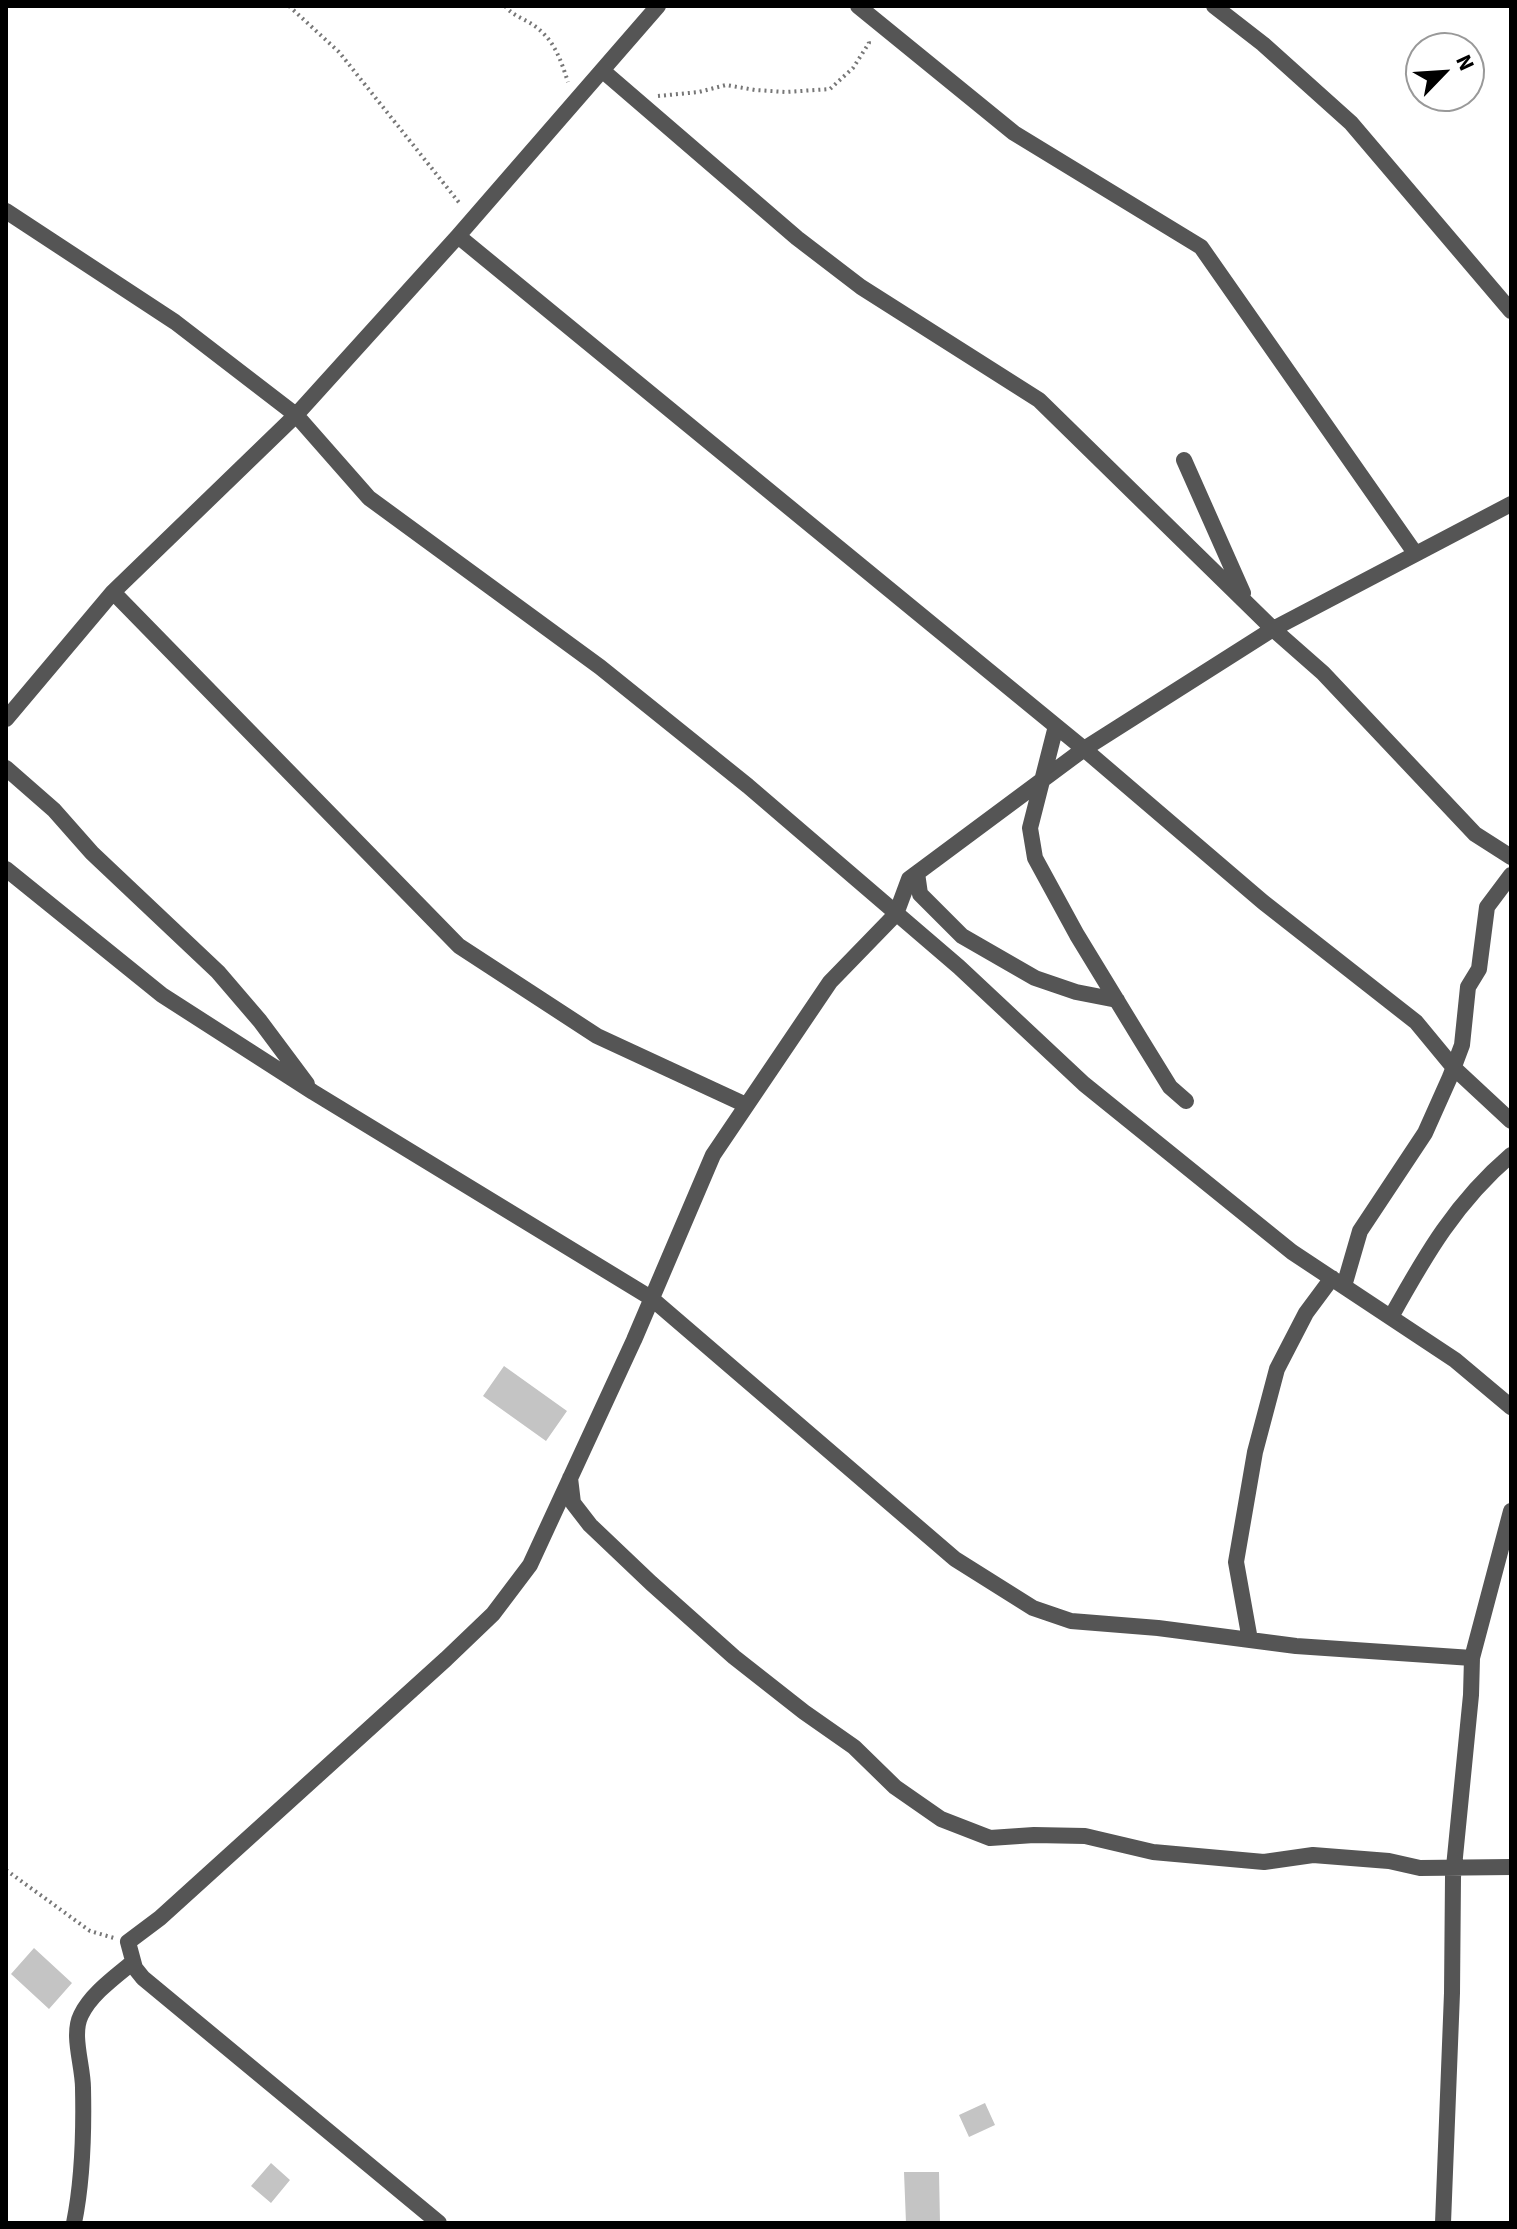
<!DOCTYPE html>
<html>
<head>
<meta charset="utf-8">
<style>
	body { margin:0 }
	#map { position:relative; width:1517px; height:2229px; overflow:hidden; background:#fff; font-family:"Source Sans 3",sans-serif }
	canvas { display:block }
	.frame { position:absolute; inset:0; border:8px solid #000; pointer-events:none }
	.north { position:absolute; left:1405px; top:32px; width:80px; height:80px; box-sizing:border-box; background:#fff; border:2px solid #999; border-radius:50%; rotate:65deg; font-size:22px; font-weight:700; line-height:32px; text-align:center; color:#000 }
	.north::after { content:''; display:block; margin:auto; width:28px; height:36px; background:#000; clip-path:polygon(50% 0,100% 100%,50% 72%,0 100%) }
</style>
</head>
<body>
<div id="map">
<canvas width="1517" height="2229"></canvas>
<div class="frame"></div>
<div class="north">N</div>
</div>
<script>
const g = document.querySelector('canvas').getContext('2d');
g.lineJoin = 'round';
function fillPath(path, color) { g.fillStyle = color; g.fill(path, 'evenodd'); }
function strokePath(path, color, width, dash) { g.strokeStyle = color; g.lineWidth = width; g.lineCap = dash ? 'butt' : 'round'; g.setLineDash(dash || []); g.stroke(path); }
fillPath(new Path2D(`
	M504 1366 567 1411 546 1441 483 1396Z
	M34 1948 72 1983 49 2009 11 1974Z
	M985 2103 995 2125 969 2137 959 2115Z
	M271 2163 290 2180 271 2203 251 2186Z
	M904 2172H939L940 2223H906Z`), '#c4c4c4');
strokePath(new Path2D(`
	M289 6 339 52 461 205
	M505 6C514 17 526 19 536 27 555 41 561 61 568 82
	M658 96 699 92 726 85 755 90 786 92 830 89 853 68 869 43 868 39
	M6 1870 90 1931 114 1938`), '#777', 4, [2, 4]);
strokePath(new Path2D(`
	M858 6 1014 133 1201 247 1415 553
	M1214 6 1263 44 1351 123 1511 311
	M603 71 797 238 861 287 1039 400 1273 629 1323 673 1475 834 1511 857
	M6 211 175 322 296 415 369 498 600 667 748 786 959 967 1084 1084 1292 1252 1455 1360 1511 1407
	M458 236 1084 749 1263 902 1416 1022 1454 1068 1511 1121
	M1184 460 1243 593
	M113 592 459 946 597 1036 746 1105
	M6 719 113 592 296 415 458 236 658 6
	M1056 726 1030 828 1035 858 1077 935 1141 1040 1170 1087 1186 1101
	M6 768 54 810 92 853 218 972 260 1021 307 1084
	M6 869 162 995 313 1092 651 1298 955 1559 1033 1608 1071 1621 1158 1628 1296 1646 1472 1658
	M917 873 920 894 962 936 1035 978 1076 992 1117 1000
	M1344 1286 1360 1231 1425 1133 1450 1077 1462 1045 1468 987 1479 969 1487 907 1511 875
	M1391 1317C1426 1254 1456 1202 1511 1155
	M570 1478 573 1503 590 1525 651 1583 734 1657 804 1712 854 1747 895 1787 941 1819 990 1838 1034 1835 1085 1836 1153 1852 1264 1862 1313 1855 1389 1861 1420 1868 1511 1867
	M1250 1640 1236 1562 1255 1452 1277 1369 1306 1313 1332 1278
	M74 2223C83 2179 84 2133 83 2088 83 2065 71 2035 81 2015 91 1994 115 1977 133 1962
	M439 2223 143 1978 135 1968 128 1942 160 1918 446 1659 493 1614 530 1565 634 1340 713 1155 830 982 896 914 909 879 1084 749 1273 629 1511 504
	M1443 2223 1452 1993 1453 1877 1471 1695 1472 1658 1511 1511`), '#555', 16);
</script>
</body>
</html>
